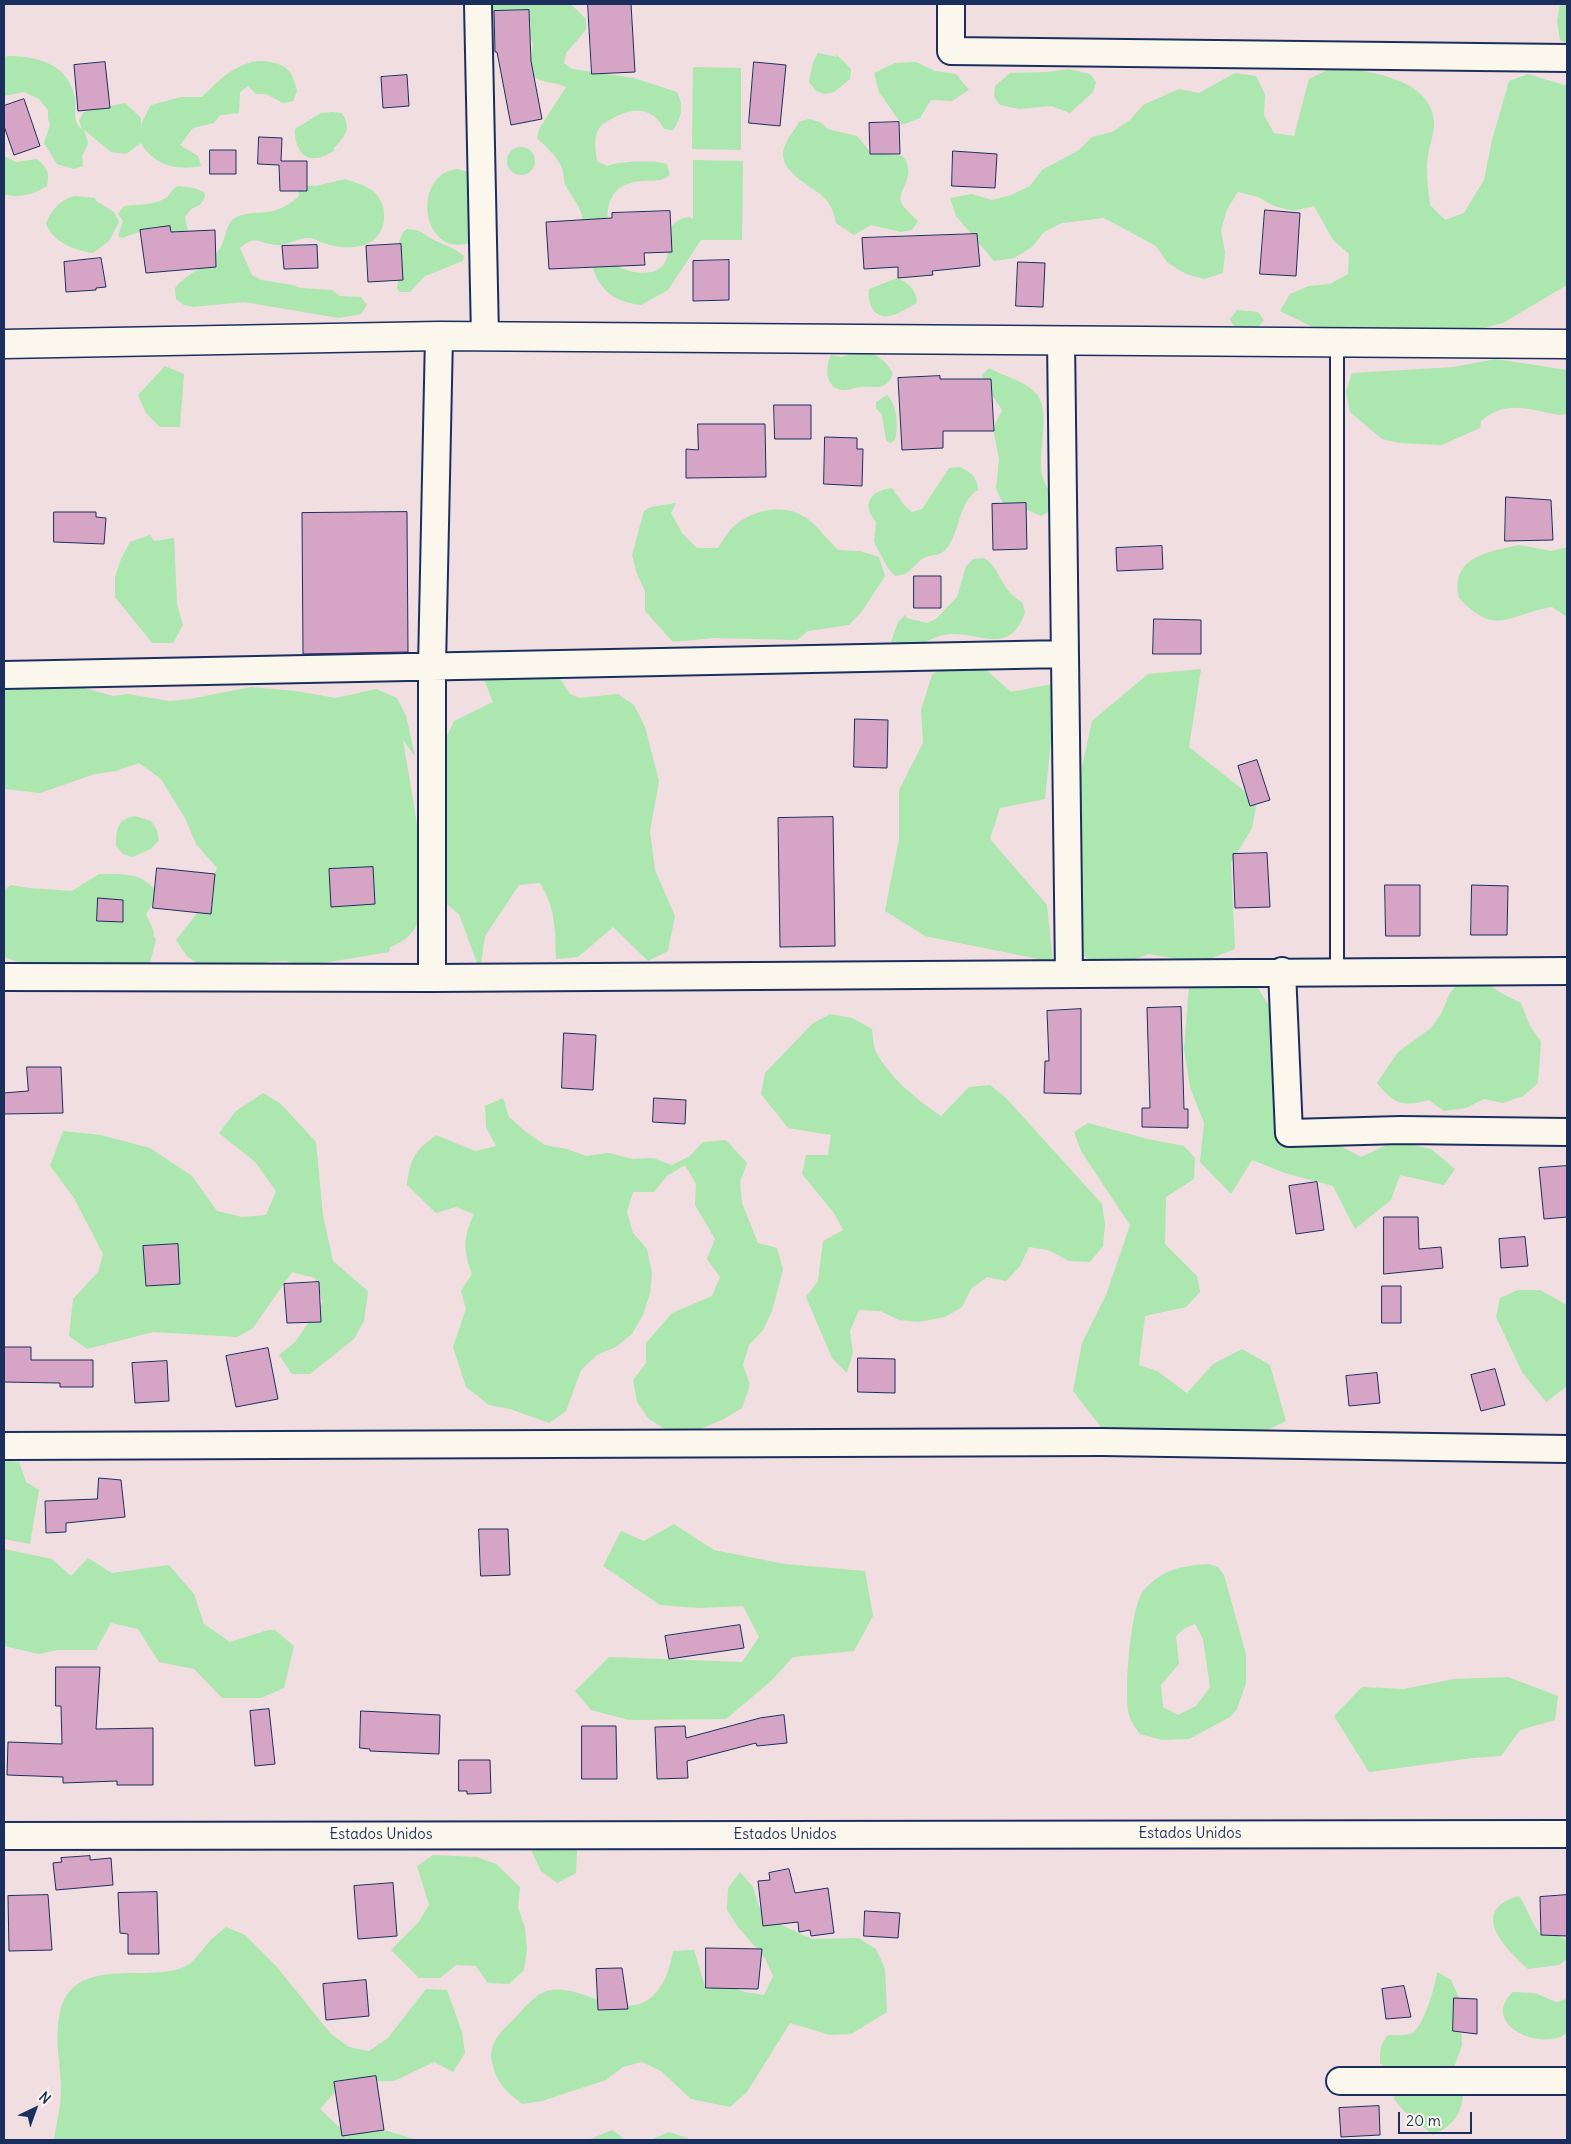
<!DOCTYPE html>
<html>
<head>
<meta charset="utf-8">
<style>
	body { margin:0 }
	#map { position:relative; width:1571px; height:2144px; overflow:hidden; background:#f0dee0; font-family:Delius,sans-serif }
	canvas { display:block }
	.frame { position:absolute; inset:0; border:5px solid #1b2f5e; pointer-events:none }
	.north { position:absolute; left:10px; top:2084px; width:50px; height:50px; -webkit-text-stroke:4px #fbf7ec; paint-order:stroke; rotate:42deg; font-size:14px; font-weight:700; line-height:20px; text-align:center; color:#1b2f5e }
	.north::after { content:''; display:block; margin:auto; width:18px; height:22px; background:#1b2f5e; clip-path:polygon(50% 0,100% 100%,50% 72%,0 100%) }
	.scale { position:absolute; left:1398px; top:2112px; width:74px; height:22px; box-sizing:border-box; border:2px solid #1b2f5e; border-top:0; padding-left:6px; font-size:15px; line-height:18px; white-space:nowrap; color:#1b2f5e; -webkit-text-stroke:4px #fbf7ec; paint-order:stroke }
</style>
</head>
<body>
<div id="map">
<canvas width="1571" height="2144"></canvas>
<div class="frame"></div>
<div class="north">N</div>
<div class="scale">20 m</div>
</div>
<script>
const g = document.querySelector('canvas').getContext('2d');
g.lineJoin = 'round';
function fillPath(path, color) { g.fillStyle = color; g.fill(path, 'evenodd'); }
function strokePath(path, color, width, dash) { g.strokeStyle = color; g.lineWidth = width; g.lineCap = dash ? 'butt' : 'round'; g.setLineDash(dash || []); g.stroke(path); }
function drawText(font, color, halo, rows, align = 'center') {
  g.font = font + ' Delius,sans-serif'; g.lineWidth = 4; g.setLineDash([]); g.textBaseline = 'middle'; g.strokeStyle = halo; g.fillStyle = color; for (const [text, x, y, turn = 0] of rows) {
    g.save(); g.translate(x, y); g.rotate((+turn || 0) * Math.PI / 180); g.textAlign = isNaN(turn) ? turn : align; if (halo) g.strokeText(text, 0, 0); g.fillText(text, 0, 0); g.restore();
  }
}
fillPath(new Path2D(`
	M471 4H571L586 19V30L566 53 564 63 572 69 634 78 677 92C684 106 682 117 673 130L664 129C653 107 633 107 613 118 608 121 601 124 598 130 593 139 596 151 597 161L607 166C618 161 656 160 667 164L670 175C659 183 653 180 641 181 592 186 609 235 617 266 632 274 662 279 667 257 670 247 666 235 672 226 677 220 682 218 689 217L693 219V160L743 161 742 240H701L668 290 641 305C585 298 594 257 582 216 579 204 571 196 566 186 563 180 564 174 562 168 557 156 546 147 537 138L539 129 566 87C553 81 541 84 529 73L533 44 530 34 531 24 527 15 518 10H487Z
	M1560 4H1567V44L1560 40 1557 21Z
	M818 53 837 57 836 54 851 69 850 79 834 92 824 94 815 90 809 82 813 62Z
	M7 56C38 56 70 64 75 100 77 111 71 121 82 129L79 120 84 112 125 103 141 118 142 131V122L151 105 181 97H202C221 78 243 56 271 62 288 65 294 75 297 91L293 101 283 103 266 94H256L248 86 240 92 239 113 220 115 214 123 193 128 180 145 198 156 201 166C177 171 153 165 141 143L126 154 111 152 84 130C89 146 90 141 82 156L83 166 74 169 57 164 44 143 50 125 48 118V110L39 99 24 92 4 96V58Z
	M916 62 935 71 956 74 969 90 952 101 931 100 920 118 902 125 879 92 874 73 895 63Z
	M693 67 741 68V150L692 149Z
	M1348 68C1379 74 1430 81 1434 121 1435 134 1428 149 1427 163 1426 177 1429 191 1430 205L1445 220 1464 213 1484 180 1492 140 1509 81 1528 74 1567 86V285L1503 323 1483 328 1378 330 1358 327 1338 331 1317 329 1280 311 1290 294 1309 286 1330 284 1348 274 1349 254 1333 240 1314 206 1294 211 1274 206 1258 197 1238 192 1227 209 1221 230 1225 252 1223 273 1204 279 1186 274 1168 263 1156 246 1104 218 1062 223 1044 232 1032 247 1014 258 994 261 956 216 950 198 972 194 992 200 1011 195 1030 186 1042 170 1079 150 1092 137 1112 132 1130 120 1143 105 1179 89 1199 93 1235 73 1256 76 1265 94 1264 115 1274 133 1294 136 1309 79 1327 70Z
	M1069 69 1090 74 1096 82 1093 92 1070 113 1051 106 1019 109 1000 105 994 97 995 86 1010 73 1047 72Z
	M332 112 342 113C352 130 345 136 333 149L335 150C330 153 322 158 316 158 300 160 294 142 295 129L321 113Z
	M809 119 820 122 828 129 857 136 871 153 903 156C919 180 893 190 903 206 907 211 913 216 918 221L912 230 901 232 871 225 854 235 836 223C835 216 832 208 828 202 819 188 776 174 784 148 786 140 795 130 799 122Z
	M507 161a14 14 0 1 1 28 0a14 14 0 1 1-28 0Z
	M4 156 16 162 37 159C47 168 50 173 47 186 35 194 18 199 4 194Z
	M457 169 468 172 481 202 472 242C422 261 410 175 457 169Z
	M345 179C354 182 365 185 373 191 389 204 388 233 369 243 357 249 339 248 327 244 321 243 314 238 309 238 299 237 289 245 279 245 261 246 257 232 240 248L252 275 261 280 292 285 301 288 332 290 340 296 361 297 367 305 361 314 339 318 244 302 193 307 184 305 176 299 175 288C188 272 205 269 218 251 227 241 223 227 235 218 246 211 260 214 273 211 282 209 292 203 299 196L297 185 316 186Z
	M178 186 194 188 204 192 205 197 200 205 191 209 185 217 188 231 178 269 174 271 170 268 166 229 156 226 122 238 118 236 123 221 118 214 124 206C137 204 151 206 164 199 171 196 171 188 178 186Z
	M74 196 95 198 96 201 114 212 119 222 109 241 93 253C74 250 52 242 46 223 52 210 60 200 74 196Z
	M407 229C424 230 423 235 436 241 446 246 455 248 464 256L463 261 425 276 410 292H400L397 289 401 263 399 242 403 232Z
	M897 278C909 283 916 289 917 303 909 307 899 314 890 316 873 319 867 302 869 289Z
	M1237 310 1258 312 1264 320 1252 334C1240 333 1235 330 1230 319Z
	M860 351C876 353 886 360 893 374 886 391 877 386 861 387 854 387 849 391 842 390 825 388 825 366 831 355L841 357Z
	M1496 359 1567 370V414L1559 415C1529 410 1507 399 1481 421L1480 428 1442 445 1400 443 1382 439 1350 412 1346 392 1352 373 1454 367Z
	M165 366 184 374 180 427H160L146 413 138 395Z
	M989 368C1001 375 1024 381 1034 391 1053 408 1037 453 1042 474 1044 484 1051 494 1055 503L1050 511 1041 516 1023 508H1012L1003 503 996 489 999 459 993 428 1002 410 985 385 982 375Z
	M887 395C897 404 899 427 895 440L890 443 886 440 882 415 876 408V402Z
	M960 467C972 473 977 477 978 490 959 500 960 532 947 548 941 556 934 554 926 557 918 560 913 569 905 574L895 576 888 568 874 542 876 522C861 504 870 491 892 488L904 505 912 512 922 509 949 468Z
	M676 503 671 513 682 533 697 548H718C722 542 726 535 731 529 750 509 786 502 808 519 819 528 828 540 838 550L860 551 879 557 885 576 863 610 849 625 808 631 797 640 714 638 673 642 645 611V591L637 574 632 555 644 511 651 507Z
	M150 535 154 541 174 538 177 604 183 625 173 643H152L115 597V577L121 559 130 542Z
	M1519 545 1552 551 1567 547V617L1552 607C1508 614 1497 638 1459 598 1450 556 1489 552 1519 545Z
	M984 558C1001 568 999 589 1022 602L1025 612C1009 660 975 628 943 635 926 639 914 652 896 652L891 642 898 622 905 615 907 618 927 623 936 619 957 597 966 566 973 559Z
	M964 650 1011 692 1057 683 1045 799 1000 808 990 839 1047 905 1053 962 925 936 885 911 899 839V790L923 743 921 710 932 675Z
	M475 657 559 677 570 694 579 698 618 694 634 705 645 727 659 781 650 831 655 870 675 916 668 951 648 961 613 927 578 957 556 959C555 930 556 909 540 883L519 885 485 936 480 971 459 914 443 901 435 762 454 721 493 702Z
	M1201 669 1189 747 1257 801 1252 828 1231 863 1235 949 1199 963 1149 954 1108 969 1066 947 1074 803 1092 721 1148 674Z
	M69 684 113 696 128 694 169 701 190 699 251 687 295 691 336 698 376 689 397 698 406 716 415 756 403 740C409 781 434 892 416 926 410 937 401 943 390 947L389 952 305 966 285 961 266 962 224 973 204 968 187 956 176 940 201 908 217 868 196 844 185 818 161 779 139 763 116 771 95 774 40 793 4 789V685Z
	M135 816 151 821 157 830 159 840 151 849 132 857 123 854 116 846C116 830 117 819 135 816Z
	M99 874C120 874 144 872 156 892L154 902 146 914 154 932 153 936 156 939 150 963C95 975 58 977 4 957V890L11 885 29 888 72 891Z
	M1251 977 1271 1009 1283 1093 1298 1146 1333 1142 1361 1157 1395 1141 1431 1149 1455 1169 1444 1185 1400 1175 1391 1200 1355 1229 1333 1186 1285 1173 1252 1160 1231 1194 1200 1162 1204 1123 1190 1087 1184 1049 1189 986Z
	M1463 977 1485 981 1501 993 1521 1003 1529 1024 1541 1042 1538 1083 1523 1096 1503 1103 1484 1099 1466 1108 1444 1111 1429 1100C1402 1107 1395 1105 1377 1083L1398 1052 1431 1028 1442 1012 1450 993Z
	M830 1014 852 1018 872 1029C873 1036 873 1046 876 1052 890 1078 917 1100 941 1116L969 1087 990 1085 1006 1098 1102 1204 1105 1224 1103 1246 1090 1262 1069 1261 1048 1250 1029 1247 1020 1266 1006 1281 987 1277 971 1289 962 1307 945 1317 919 1322 899 1320 880 1311 859 1310 850 1331 853 1353 847 1373 832 1358 806 1297 818 1281 823 1241 843 1230 834 1213 802 1174 806 1155H828L831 1135 788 1128 761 1094 765 1073 812 1024Z
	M263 1093 280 1103 316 1142 323 1215 333 1261 368 1291 364 1321 354 1339 310 1374H292L279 1355 295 1342 323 1302 315 1278 292 1272 253 1328 237 1337 153 1332 87 1349 69 1336 73 1299 98 1272 103 1254 74 1198 50 1166 63 1131 101 1135 150 1148 192 1176 217 1211 242 1217 266 1215 276 1191 255 1162 219 1133 236 1111Z
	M503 1098 509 1117 526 1132 545 1145 567 1149 586 1156 609 1153 632 1159 653 1158 672 1165 690 1156 703 1142 726 1140 747 1163 740 1182 742 1203 758 1243 777 1248 783 1270 772 1311 763 1330 749 1345 743 1365 750 1385 742 1408 724 1419 686 1435 666 1430 648 1418 637 1402 633 1380 646 1363V1343L672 1313 712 1296 720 1277 707 1259 715 1239 695 1205 696 1184 685 1165 667 1176 654 1192H633L627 1212 633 1233 647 1249 652 1273 650 1293 643 1315 632 1334 616 1347 597 1355 581 1370 566 1411 549 1423 510 1409 489 1405 466 1387 453 1347 466 1309 461 1291 472 1274C463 1249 463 1238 474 1214L456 1207 436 1213 407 1185C410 1158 415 1151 436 1135L475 1151 496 1146 486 1127 485 1106Z
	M1088 1123 1148 1139 1184 1146 1195 1158 1194 1179 1166 1197 1165 1244 1197 1276 1200 1292 1186 1307 1145 1316 1139 1365 1157 1371 1187 1393 1213 1364 1242 1349 1270 1365 1286 1421 1246 1440 1202 1428 1126 1442 1108 1436 1073 1391 1082 1343 1106 1295 1130 1225 1081 1151 1074 1132Z
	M1518 1290H1540L1567 1305V1386L1546 1402 1522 1372 1496 1317 1500 1298Z
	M4 1461 19 1462 26 1482 39 1490 30 1544 4 1539Z
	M674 1524 714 1550 785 1564 865 1571 873 1616 854 1651 793 1657 771 1681 726 1719 629 1720 591 1710 575 1691 609 1657 742 1662 759 1637 743 1606 698 1608 660 1605 603 1566 621 1531 644 1541Z
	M4 1549 52 1559 71 1576 88 1558 112 1573 169 1565 194 1594 204 1624 230 1642 268 1630H275L294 1646 284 1688 261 1698H222L194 1669 159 1662 138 1629 111 1623 96 1650H58L39 1654 4 1646Z
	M1208 1564 1218 1567 1224 1575 1246 1654V1683L1237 1709 1230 1717 1189 1739 1162 1740 1140 1734C1136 1728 1130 1721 1129 1714 1124 1694 1130 1605 1144 1590 1163 1569 1181 1566 1208 1564ZM1195 1624 1203 1639 1210 1687 1196 1706 1178 1715 1163 1707 1161 1685 1179 1664 1176 1636 1185 1628Z
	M1508 1677 1558 1696 1555 1720 1520 1730 1501 1756 1473 1758 1369 1772 1334 1716 1362 1687 1404 1689 1454 1679Z
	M541 1833 560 1835 577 1849 576 1873 557 1883 541 1871 532 1852Z
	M433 1855 477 1857 496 1864 520 1887 518 1907 525 1928 527 1949 524 1970 509 1984 488 1983 476 1966 456 1965 440 1978H419L391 1950 418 1923 429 1905 417 1866Z
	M740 1872 753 1887 759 1907 775 1922 812 1939 858 1938 876 1949 885 1969 887 2012 851 2034 830 2035 790 2023 747 2092 730 2107 691 2099 661 2071 642 2062 623 2067 606 2080 542 2101 522 2104C506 2092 496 2082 492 2062 488 2046 499 2033 510 2023 519 2014 529 2001 540 1994 570 1976 612 2018 644 2002 663 1992 670 1970 673 1951L694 1950 706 1990 724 1984 745 1992 764 1995 773 1976 765 1958 738 1927 727 1910 728 1888Z
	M1519 1896C1528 1909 1531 1923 1541 1935L1551 1932 1567 1940V1959L1559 1965 1528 1969C1506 1949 1467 1911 1519 1896Z
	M226 1927 245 1935 276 1966 331 2034 349 2047 369 2051 388 2038 426 1989 447 1990 462 2032 465 2053 453 2072 434 2062 394 2081 351 2082 334 2093 320 2109 338 2126 359 2130 380 2129 418 2140H54C56 2125 61 2107 61 2091 61 2063 54 2041 60 2012 73 1956 141 1981 179 1969 193 1965 200 1952 209 1942 214 1936 221 1932 226 1927Z
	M1437 1972 1451 1980 1460 2000 1462 2045 1451 2076 1463 2093C1462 2115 1452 2126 1433 2135L1404 2111 1394 2099C1399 2081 1392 2075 1380 2063 1380 2051 1380 2044 1388 2035 1395 2035 1406 2036 1412 2033 1423 2028 1436 1985 1437 1972Z
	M1513 1992 1535 1993 1556 2002 1567 1999V2033C1540 2053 1479 2023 1513 1992Z
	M612 2130 626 2140H588Z
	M669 2132 688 2138 689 2140H650Z`), '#abe7ae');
const building = new Path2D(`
	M588 4H631L635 72 592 74Z
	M529 10 531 61 542 119 511 125 497 52H495L494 11Z
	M105 62 110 108 78 111 74 65Z
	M754 62 786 65 780 126 749 123Z
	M407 75 409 106 383 108 381 77Z
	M24 99 40 146 14 155 4 126V106Z
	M899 122 900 154H870L869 123Z
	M259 137 282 138 281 161H307V191H280L279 165 258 164Z
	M210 150H236V174H210Z
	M953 151 997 154 995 188 952 186Z
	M1265 210 1300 213 1296 276 1260 274Z
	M670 211 672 252 644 253 645 265 549 269 546 222 612 218V213Z
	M170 226 171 232 215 230 216 267 146 273 140 230Z
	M977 234 980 266 932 271 933 275 898 278V267L864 269 862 238Z
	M401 244 403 280 368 282 366 246Z
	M317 245 318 268 284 269 282 246Z
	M101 258 106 287 96 288V290L66 292 64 262Z
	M729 260V300L693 301V261Z
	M1018 262 1045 263 1043 307 1016 306Z
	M940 376V379H991L994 431H943V448L902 450 898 378Z
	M774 405H811V439H775Z
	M698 424H765L766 477 686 478V449L698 450Z
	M825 437 857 438V449H863L862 486 824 484Z
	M1506 497 1551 500 1553 540 1505 541Z
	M1026 503 1027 549 993 550 992 504Z
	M54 512H96V517L106 518 104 544 54 542Z
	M407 512 408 652 303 654 302 513Z
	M1162 546 1163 569 1117 571 1116 548Z
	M914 576H941V608H914Z
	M1154 619 1201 620V654H1153Z
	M855 719 888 720 887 768 854 767Z
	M1257 760 1270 800 1250 806 1238 766Z
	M833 817 835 946 780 947 778 818Z
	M1267 853 1270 907 1235 908 1233 854Z
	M373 867 375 904 331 907 329 869Z
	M157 868 215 874 211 914 153 908Z
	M1385 885H1420V936H1386Z
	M1472 885 1508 886 1507 935H1471Z
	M98 898 123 900V922L97 921Z
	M1181 1007 1184 1109H1188V1128L1142 1127V1108H1150L1147 1008Z
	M1081 1009V1094L1044 1093 1045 1061H1049L1047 1011Z
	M564 1033 596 1035 593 1090 562 1088Z
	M27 1067H61L63 1113 4 1114V1093L28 1091Z
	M654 1098 686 1100 685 1124 653 1122Z
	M1567 1166V1217L1544 1219 1539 1168Z
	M1317 1182 1324 1230 1296 1234 1289 1186Z
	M1384 1217H1418L1419 1249 1441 1247 1443 1268 1384 1274Z
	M1525 1237 1528 1266 1501 1268 1499 1239Z
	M178 1244 180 1284 146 1286 143 1246Z
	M319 1282 321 1322 287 1323 284 1284Z
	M1382 1286H1401V1323H1382Z
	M4 1347H31V1360H93V1387H60V1383L4 1382Z
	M268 1348 278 1399 236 1407 226 1356Z
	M858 1358 895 1359V1393L858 1392Z
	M167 1361 169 1401 135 1403 132 1363Z
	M1495 1369 1505 1405 1481 1411 1471 1375Z
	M1377 1373 1380 1403 1349 1406 1346 1376Z
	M99 1478 121 1480 125 1517 66 1523V1532L46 1533 45 1501 97 1499Z
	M479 1529H508L510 1575 481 1576Z
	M740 1625 744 1648 669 1659 665 1636Z
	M56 1667H100L96 1729 153 1728V1785H117V1781L63 1783V1777L7 1775 8 1742 62 1744 61 1706H56Z
	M269 1709 275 1764 255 1766 250 1711Z
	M361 1711 440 1715 439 1754 370 1751V1749L360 1748Z
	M784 1715 787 1743 757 1746 756 1743 687 1761 688 1778 657 1779 655 1727 685 1726 686 1738 760 1718Z
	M582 1726H616L617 1779H582Z
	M459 1760H490L491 1793 467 1794V1791H459Z
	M90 1856V1860L111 1858 113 1885 56 1890 53 1863 62 1862 61 1858Z
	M789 1869 795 1893 828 1888 834 1933 811 1936 810 1930 799 1932 798 1922 763 1926 758 1881 770 1880 769 1873Z
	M393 1883 397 1936 358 1939 354 1886Z
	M157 1892 159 1954H128V1934L120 1933 118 1893Z
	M48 1895 52 1950 9 1951 8 1896Z
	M1567 1895V1936L1541 1935 1540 1897Z
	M865 1911 900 1913 898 1938 864 1936Z
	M706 1948 762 1949 758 1989 706 1988Z
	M620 1968H622L628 2009 598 2010 596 1969Z
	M366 1980 369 2016 326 2020 323 1984Z
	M1404 1986 1411 2017 1386 2019 1382 1989Z
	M1454 1998 1477 1999V2034L1453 2031Z
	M376 2076 384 2130 342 2136 334 2082Z
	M1379 2106 1380 2135 1341 2137 1339 2108Z`);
fillPath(building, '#d6a5c5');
strokePath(building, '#1b2f5e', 1);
const service = new Path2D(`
	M1337 342V971`);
const minor = new Path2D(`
	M478 4 485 336
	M951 4V51L1567 58
	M1061 340 1069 974
	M4 675 1065 654
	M1282 971 1289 1133 1401 1130 1567 1132
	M4 977 432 978 1567 971
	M432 978V666L439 336
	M4 1446 1102 1442 1567 1449
	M4 1836 1567 1834
	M1340 2081H1567`);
const tertiary = new Path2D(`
	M4 344 439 336 1567 344`);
strokePath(service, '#1b2f5e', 16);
strokePath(minor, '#1b2f5e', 30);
strokePath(tertiary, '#1b2f5e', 31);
strokePath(service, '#fbf7ec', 12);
strokePath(minor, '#fbf7ec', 26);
strokePath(tertiary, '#fbf7ec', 28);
drawText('15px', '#1b2f5e', '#fbf7ec', [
	["Estados Unidos",1190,1834],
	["Estados Unidos",381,1835],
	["Estados Unidos",785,1835]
]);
</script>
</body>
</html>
